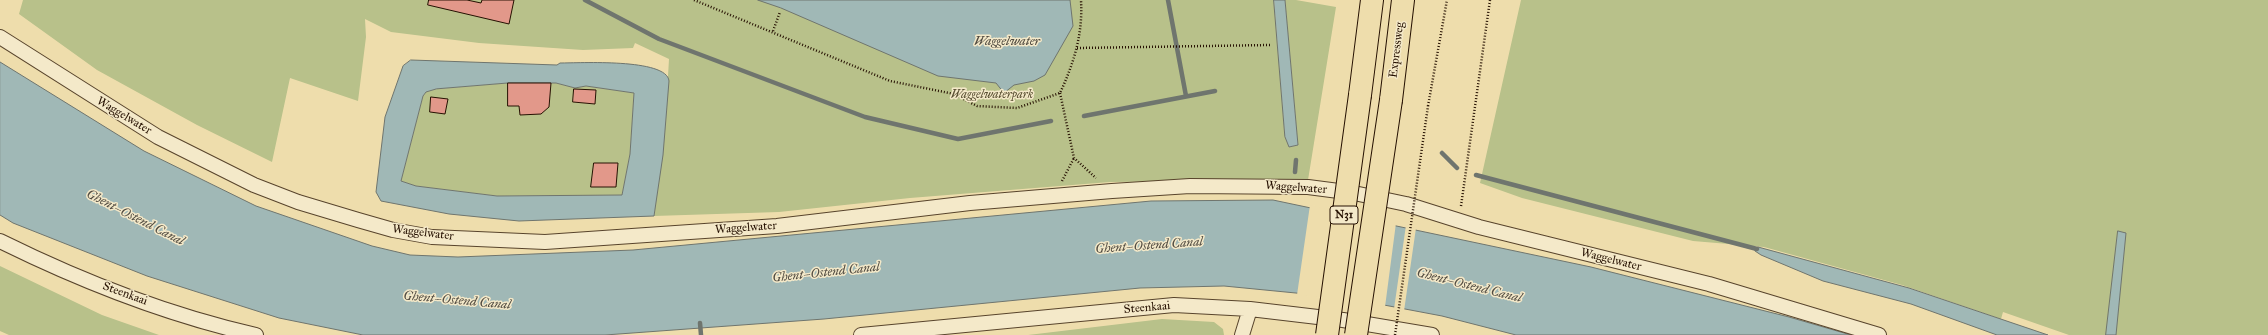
<!DOCTYPE html>
<html>
<head>
<meta charset="utf-8">
<style>
	body { margin:0 }
	canvas { display:block; background:#eeddac }
</style>
</head>
<body>
<canvas width="2268" height="335"></canvas>
<script>
const g = document.querySelector('canvas').getContext('2d');
g.lineJoin = 'round';
function fillPath(path, color) { g.fillStyle = color; g.fill(path, 'evenodd'); }
function strokePath(path, color, width, dash) { g.strokeStyle = color; g.lineWidth = width; g.lineCap = dash ? 'butt' : 'round'; g.setLineDash(dash || []); g.stroke(path); }
function drawText(font, color, halo, rows, align = 'center') {
  g.font = font + ' "IM FELL Great Primer",serif'; g.lineWidth = 3; g.setLineDash([]); g.textBaseline = 'middle'; g.strokeStyle = halo; g.fillStyle = color; for (const [text, x, y, turn = 0] of rows) {
    g.save(); g.translate(x, y); g.rotate((+turn || 0) * Math.PI / 180); g.textAlign = isNaN(turn) ? turn : align; if (halo) g.strokeText(text, 0, 0); g.fillText(text, 0, 0); g.restore();
  }
}
fillPath(new Path2D(`
	M23 0H1274L1285 136 1289 147 1298 145 1285 0H1296L1336 7 1308 180 1110 182 910 198 779 212 654 216 665 128 669 59 635 43 633 48 583 50 479 43 391 32 365 19 366 37 358 101 290 78 272 162 197 125 97 70 19 14Z
	M1521 0H2268V335H2069L2003 312 2001 319 1902 285 1764 247 1693 241 1522 198 1480 183Z
	M507 83H556L575 88 586 86 634 93 630 154 622 195 497 196 416 186 401 181 423 96 426 92 436 89ZM574 89 596 90 595 104 573 102Z
	M0 266 102 315 159 335H9L0 331Z
	M1162 319 1214 322 1223 329 1224 335H1028Z`), '#b8c18a');
const water = new Path2D(`
	M758 0H1070L1073 26 1045 75 1034 81 1014 85 1004 93 996 83 938 76 781 8Z
	M1274 0H1285L1298 145 1289 147 1285 137Z
	M411 60 557 65 560 63C579 63 667 58 669 81L663 155 654 216 519 221 449 214 381 201 376 192 385 117 403 66ZM508 83H556L575 88 586 86 634 93 630 154 622 195 497 196 416 186 401 181 423 96 426 92 436 89Z
	M0 62 144 151 256 206 372 246 410 255 458 257 633 250 1151 201 1273 200 1591 267 1789 317 1851 335H1516L1442 316 1347 298 1224 286 1140 288 824 319 605 335H363L279 318 147 276 13 223 0 215Z
	M2118 231 2126 233 2116 335H2106Z
	M1758 247 1909 288 2048 335H1997L1911 304 1823 281 1761 255 1755 251Z`);
fillPath(water, '#a0b8b6');
strokePath(water, '#6f756e', 1);
fillPath(new Path2D(`
	M1310 205 1396 223 1385 307 1347 300 1297 295Z
	M1406 225 1416 228 1404 311 1394 309Z`), '#eeddac');
strokePath(new Path2D(`
	M585 0 659 39 865 117 958 139 1051 121
	M1168 0 1186 96
	M1084 116 1215 91
	M1442 153 1457 168
	M1295 172 1296 160
	M1476 175 1757 249
	M700 323 701 335`), '#6f756e', 4.5);
const building = new Path2D(`
	M429 0H467L481 3 482 0H514L509 24 428 5Z
	M508 83H551L549 107 541 114 520 115 519 106H508Z
	M574 89 596 90 595 104 573 102Z
	M431 97 448 99 445 114 430 112Z
	M594 163H618L616 187H591Z`);
fillPath(building, '#e2988a');
strokePath(building, '#261102', 1);
const minor = new Path2D(`
	M0 37 158 137 254 185 298 202 358 220 393 230 432 237 545 242 777 226 970 203 1112 191 1190 186 1308 187 1354 193 1406 204 1479 227 1709 284 1879 335
	M0 241C81 281 167 315 256 335
	M861 335 1174 305 1250 309 1343 320 1432 335
	M1242 335 1250 309`);
const trunk = new Path2D(`
	M1360 95 1372 0
	M1391 100 1403 0`);
strokePath(minor, '#58442c', 16);
strokePath(trunk, '#261102', 24);
strokePath(new Path2D(`
	M694 0 890 81 954 94 977 106 1017 108 1060 93C1074 63 1083 34 1081 0
	M773 31 780 12
	M1077 48 1270 45
	M1060 93 1074 158 1096 178
	M1428 106 1447 0
	M1062 181 1074 158
	M1461 206 1490 0`), '#261102', 2.5, [1, 2]);
strokePath(minor, '#f4e9c9', 14);
strokePath(trunk, '#eeddac', 22);
const trunkBridge = new Path2D(`
	M1327 335 1360 95
	M1356 335 1391 100`);
strokePath(trunkBridge, '#261102', 24, []);
strokePath(new Path2D(`
	M1395 335 1428 106`), '#261102', 2.5, [1, 2]);
strokePath(trunkBridge, '#eeddac', 22);
for (const [x, y, w] of [
	[1344,215,28]
]) { const box = new Path2D(); box.roundRect(x - w / 2, y - 9, w, 18, 3); g.fillStyle = '#f4e9c9'; g.fill(box); strokePath(box, '#261102', 1); }
drawText('bold 11px', '#261102', null, [
	["N31",1344,215]
]);
drawText('12px', '#261102', '#f4e9c9', [
	["Expressweg",1397,50,-83],
	["Waggelwater",124,116,31],
	["Waggelwater",1296,188,4],
	["Waggelwater",746,228,-4],
	["Waggelwater",423,233,7],
	["Waggelwater",1611,260,14],
	["Steenkaai",125,294,20],
	["Steenkaai",1147,308,-5]
]);
drawText('italic 12px', '#594f32', '#f4e9c9', [
	["Waggelwaterpark",992,95]
]);
drawText('italic 13px', '#514b41', '#f4e9c9', [
	["Waggelwater",1007,42],
	["Ghent–Ostend Canal",135,218,27],
	["Ghent–Ostend Canal",1149,246,-4],
	["Ghent–Ostend Canal",826,273,-6],
	["Ghent–Ostend Canal",1469,286,14],
	["Ghent–Ostend Canal",457,301,5]
]);
</script>
</body>
</html>
